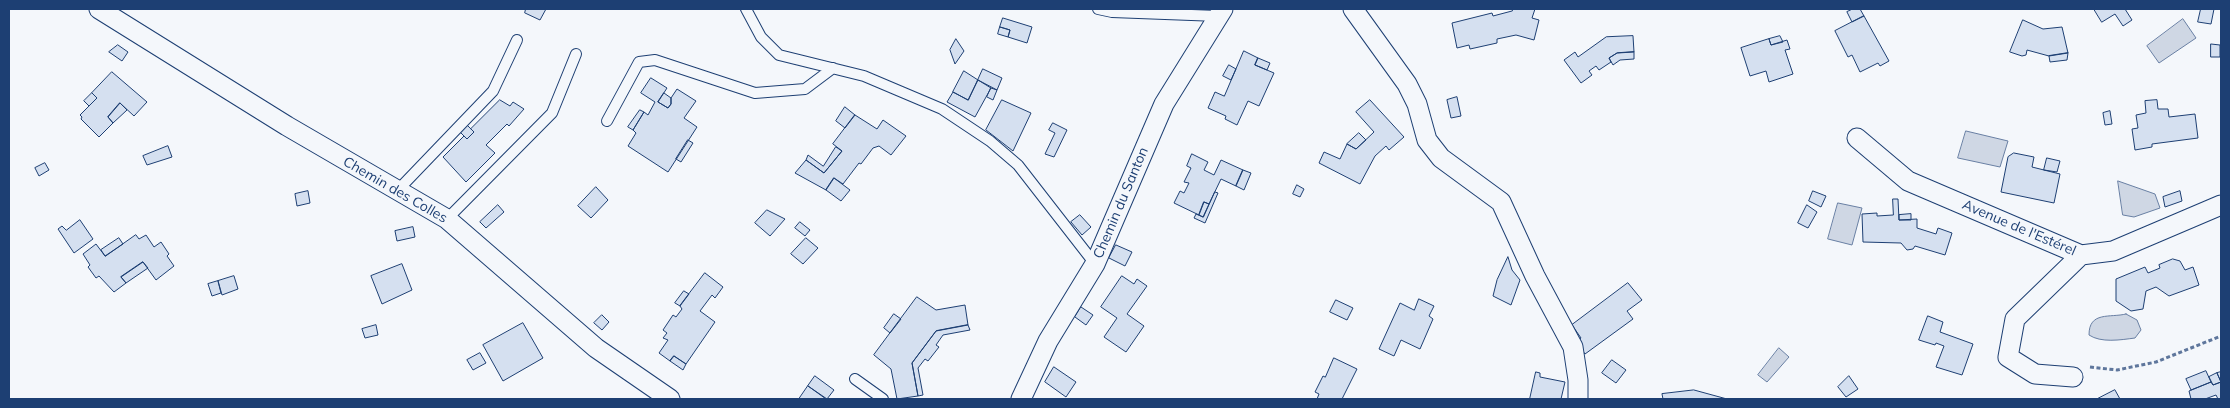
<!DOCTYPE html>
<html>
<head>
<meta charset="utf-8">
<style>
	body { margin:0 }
	#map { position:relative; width:2230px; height:408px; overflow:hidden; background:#f4f7fb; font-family:Mulish,sans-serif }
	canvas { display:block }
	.frame { position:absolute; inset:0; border:10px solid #1d3f73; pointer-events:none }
</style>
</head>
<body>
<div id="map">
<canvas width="2230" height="408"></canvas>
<div class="frame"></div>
</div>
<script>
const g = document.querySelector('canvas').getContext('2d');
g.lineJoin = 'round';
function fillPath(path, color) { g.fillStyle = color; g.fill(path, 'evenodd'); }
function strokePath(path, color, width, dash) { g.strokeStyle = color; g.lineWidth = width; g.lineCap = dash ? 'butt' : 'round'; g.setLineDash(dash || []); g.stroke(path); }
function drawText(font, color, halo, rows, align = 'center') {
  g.font = font + ' Mulish,sans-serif'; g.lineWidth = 4; g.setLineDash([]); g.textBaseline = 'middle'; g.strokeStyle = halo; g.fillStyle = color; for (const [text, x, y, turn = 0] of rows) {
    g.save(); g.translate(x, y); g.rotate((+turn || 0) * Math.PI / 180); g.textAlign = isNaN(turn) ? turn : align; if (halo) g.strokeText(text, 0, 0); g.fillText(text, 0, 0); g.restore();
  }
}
const water = new Path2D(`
	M2183 19 2196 38 2159 63 2147 46Z
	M1966 131 2008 141 2000 167 1958 158Z
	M2118 181 2155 194 2160 208 2134 217 2123 215Z
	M1838 203 1862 208 1852 245 1828 239Z
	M2126 314 2137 320 2141 330 2135 338C2120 340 2101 343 2089 335 2089 311 2110 318 2126 314Z
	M1779 348 1789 357 1767 382 1758 375Z`);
fillPath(water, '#cfd7e4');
strokePath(water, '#687fa3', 1);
const building = new Path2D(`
	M526 9H546L540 20 525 13Z
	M1513 9H1535L1532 18 1539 20 1534 40 1516 35 1497 39V43L1470 49 1469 45 1457 48 1452 23 1492 13 1493 16 1512 11Z
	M1853 9H1860L1864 16 1852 22 1847 12Z
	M2094 9H2125L2132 20 2123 26 2115 14 2102 22Z
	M2201 9H2214L2211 24 2198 22Z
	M1864 16 1889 61 1880 66 1878 63 1860 72 1852 55 1848 57 1835 31Z
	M1003 18 1032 27 1027 43 1008 37 1010 30 1000 27Z
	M2023 20 2043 29 2062 27 2068 53 2049 56 2027 50 2026 55 2022 56 2010 52Z
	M1000 27 1010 30 1008 37 998 34Z
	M1633 36 1634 52 1617 53 1609 58 1611 62 1599 70 1596 66 1589 71 1592 75 1581 83 1564 60 1575 52 1578 57 1606 37Z
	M1780 36 1783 42 1771 45 1769 39Z
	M956 39 964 51 955 64 950 50Z
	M1769 39 1771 45 1787 40 1790 49 1785 50 1793 74 1769 82 1766 71 1750 76 1741 48Z
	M2211 44 2220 45V57H2211Z
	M118 45 128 52 122 61 109 52Z
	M1244 51 1258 58 1255 65 1274 73 1259 106 1248 101 1237 125 1225 119 1226 116 1208 108 1215 92 1224 96Z
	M1634 52V59L1620 60 1613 65 1609 58 1617 53Z
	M2068 53 2067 60 2050 62 2049 56Z
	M1258 58 1270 63 1267 70 1255 65Z
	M1229 65 1236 69 1231 80 1223 76Z
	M983 69 1002 78 997 90 978 80Z
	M964 71 978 80 968 100 953 92Z
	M112 72 147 102 134 116 120 103 108 117 113 123 99 137 81 119 82 117 80 115 97 98 92 93Z
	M651 78 667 88 658 102 668 108 671 104V98L677 89 696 101 684 118 697 127 668 172 628 146 636 133 633 130 644 112 648 115 655 102 641 93Z
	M978 80 991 88 975 117 947 102 953 92 968 100Z
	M991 88 997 90 993 100 987 97Z
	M92 93 97 98 89 106 84 101Z
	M664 93 671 98V104L668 108 658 102Z
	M1457 97 1461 116 1451 118 1447 100Z
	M500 100 510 106 513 102 524 109 509 126 507 124 486 145 495 153 466 182 443 157 464 136 467 139 474 132 471 129Z
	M1002 100 1031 113 1013 151 986 130Z
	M1370 100 1404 137 1389 150 1386 146 1375 156 1360 184 1319 163 1324 152 1340 159 1347 144 1356 149 1374 132 1356 112Z
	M2157 100 2158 109H2168L2169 117 2195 114 2198 138 2152 144V147L2135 150 2132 129 2138 128 2136 115 2146 113 2145 101Z
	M120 103 127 110 113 123 108 117Z
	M845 107 855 115 845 128 836 121Z
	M640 110 644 112 633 130 628 127Z
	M2110 111 2112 124 2105 125 2103 113Z
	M855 115 877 129 883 120 906 136 891 155 879 146 873 148 861 164 859 163 843 184 834 178 826 190 795 173 806 160 824 173 842 151 833 144Z
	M1053 123 1067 130 1054 157 1045 154 1055 133 1049 130Z
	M467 125 474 132 467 139 460 132Z
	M1359 133 1366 140 1356 149 1347 144Z
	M688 140 693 143 681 162 676 159Z
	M168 146 172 157 147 165 143 156Z
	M836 147 842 151 824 173 806 160 808 155 823 166Z
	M2014 153 2034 157 2032 167 2060 174 2054 203 2001 192 2008 157Z
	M1192 154 1208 162 1204 170 1214 175 1221 160 1243 170 1236 186 1221 179 1209 204 1204 202 1199 215 1174 203 1180 191 1184 193 1189 183 1184 182 1191 168 1187 166Z
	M2047 158 2060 161 2057 172 2044 170Z
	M45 163 49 170 39 176 35 168Z
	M1243 170 1251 173 1244 190 1236 186Z
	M834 178 850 190 841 201 826 190Z
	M1297 185 1304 189 1300 197 1293 194Z
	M596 187 608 200 591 218 578 206Z
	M308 191 310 203 297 206 295 194Z
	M1813 191 1826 196 1821 207 1809 201Z
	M2180 191 2182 201 2165 207 2163 197Z
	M1215 192 1218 193 1205 223 1194 218 1196 214 1203 217Z
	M1893 199H1898L1899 220 1917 219V228L1936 234 1938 228 1952 233 1945 255 1915 246 1913 249 1907 250 1901 243 1863 242 1862 214 1877 213V216L1893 215Z
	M1204 202 1209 204 1203 217 1199 215Z
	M498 205 504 212 486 228 480 222Z
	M1807 205 1817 212 1808 228 1798 223Z
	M767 210 785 219 770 236 755 223Z
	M1911 214V220H1899V215Z
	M1080 215 1091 227 1082 235 1071 222Z
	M80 220 93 239 74 253 58 229 62 226 66 230Z
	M800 222 810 230 805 236 795 228Z
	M413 227 415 237 397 241 395 231Z
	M136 235 139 239 146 235 154 247 161 242 169 254 167 256 174 266 156 280 143 262 121 277 126 283 114 292 99 276 96 278 88 267 90 265 83 254 96 244 105 256Z
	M119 238 123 244 105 256 101 250Z
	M806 238 818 248 803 264 791 254Z
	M1116 245 1132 252 1125 266 1109 258Z
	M1508 257 1512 270 1520 280 1511 305 1493 296 1497 280Z
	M2173 259 2180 261 2185 270 2193 267 2199 285 2169 296 2156 287 2146 291 2143 309 2131 311 2116 301V279L2145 267 2148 273 2160 268 2159 265Z
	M143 262 148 268 126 283 121 277Z
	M402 264 412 290 382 304 371 276Z
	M705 273 723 287 715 298 712 295 700 311 715 322 686 364 674 356 670 361 659 353 668 340 663 338 667 333 663 330 673 315 676 317 682 309 680 306Z
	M234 276 238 289 222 295 218 281Z
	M1122 276 1134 284 1137 279 1147 286 1127 314 1144 326 1126 352 1104 337 1117 318 1101 307Z
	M218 281 221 293 212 296 208 284Z
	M1628 283 1642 300 1627 311 1633 319 1585 354 1576 342 1581 338 1572 325Z
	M684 291 689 294 680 306 675 303Z
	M917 297 936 310 965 305 968 325 936 331 912 363 918 396 897 399 891 369 874 355Z
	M1419 299 1434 306 1429 316 1433 319 1420 349 1401 340 1394 356 1379 349 1400 303 1414 310Z
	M1336 300 1353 308 1347 320 1330 312Z
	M1081 307 1093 315 1086 325 1075 317Z
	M894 314 901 319 890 333 884 328Z
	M602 315 609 322 602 330 594 323Z
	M1928 316 1943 322 1940 332 1973 344 1962 375 1936 367 1944 346 1936 343 1935 345 1919 340Z
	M523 323 543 358 503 381 483 345Z
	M376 325 378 335 365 338 362 329Z
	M968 325 970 330 943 335 936 345 939 347 928 361 925 359 918 368 923 395 918 396 912 363 936 331Z
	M480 353 486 363 473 370 467 360Z
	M674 356 686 364 683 370 670 361Z
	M1334 358 1357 369 1342 399H1317L1319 394 1315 392 1323 376 1325 377Z
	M1612 360 1626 370 1616 383 1602 373Z
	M1054 367 1076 382 1066 397 1045 382Z
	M2206 371 2211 382 2191 390 2186 379Z
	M1536 372 1540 373V377L1565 382 1561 399H1530Z
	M2221 372V399H2218L2216 395 2205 399H2191L2189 391 2211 382 2213 385 2221 382 2217 373Z
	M2217 373 2221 382 2213 385 2209 377Z
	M815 376 834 390 827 399 808 386Z
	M1849 376 1858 389 1846 397 1838 387Z
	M808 386 826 399H799Z
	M1694 390 1727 399H1663L1662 394Z
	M2115 390 2120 399H2097Z`);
fillPath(building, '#d5e0f0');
strokePath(building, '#1d3f73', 1);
const service = new Path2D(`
	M746 9 761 37 779 55 864 76 942 109 990 141 1018 165 1095 264
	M1098 9 1112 12 1218 16
	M607 121 639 62 655 60 755 93 805 89 833 68
	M398 190 493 91 517 40
	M447 219 552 113 576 54
	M855 379 883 399`);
const minor = new Path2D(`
	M99 9 287 126 447 219 596 348 670 399
	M1353 9 1407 84 1417 104 1427 140 1441 158 1501 202 1535 276 1573 347 1578 380V399
	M1857 138 1908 181 2081 255 2113 251 2221 205
	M2073 377 2035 374 2008 357 2015 319 2081 255
	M1021 399 1048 341 1095 264 1164 104 1223 9`);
strokePath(service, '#1d3f73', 12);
strokePath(minor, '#1d3f73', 21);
strokePath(new Path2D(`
	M2090 367 2117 370 2156 362 2221 336`), '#5e769c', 3, [4, 2.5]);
strokePath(service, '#f4f7fb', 10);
strokePath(minor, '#f4f7fb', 19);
drawText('14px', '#1d3f73', '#f4f7fb', [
	["Chemin des Colles",395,190,30],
	["Chemin du Santon",1121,203,-67],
	["Avenue de l'Estérel",2019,228,23]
]);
</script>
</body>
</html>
